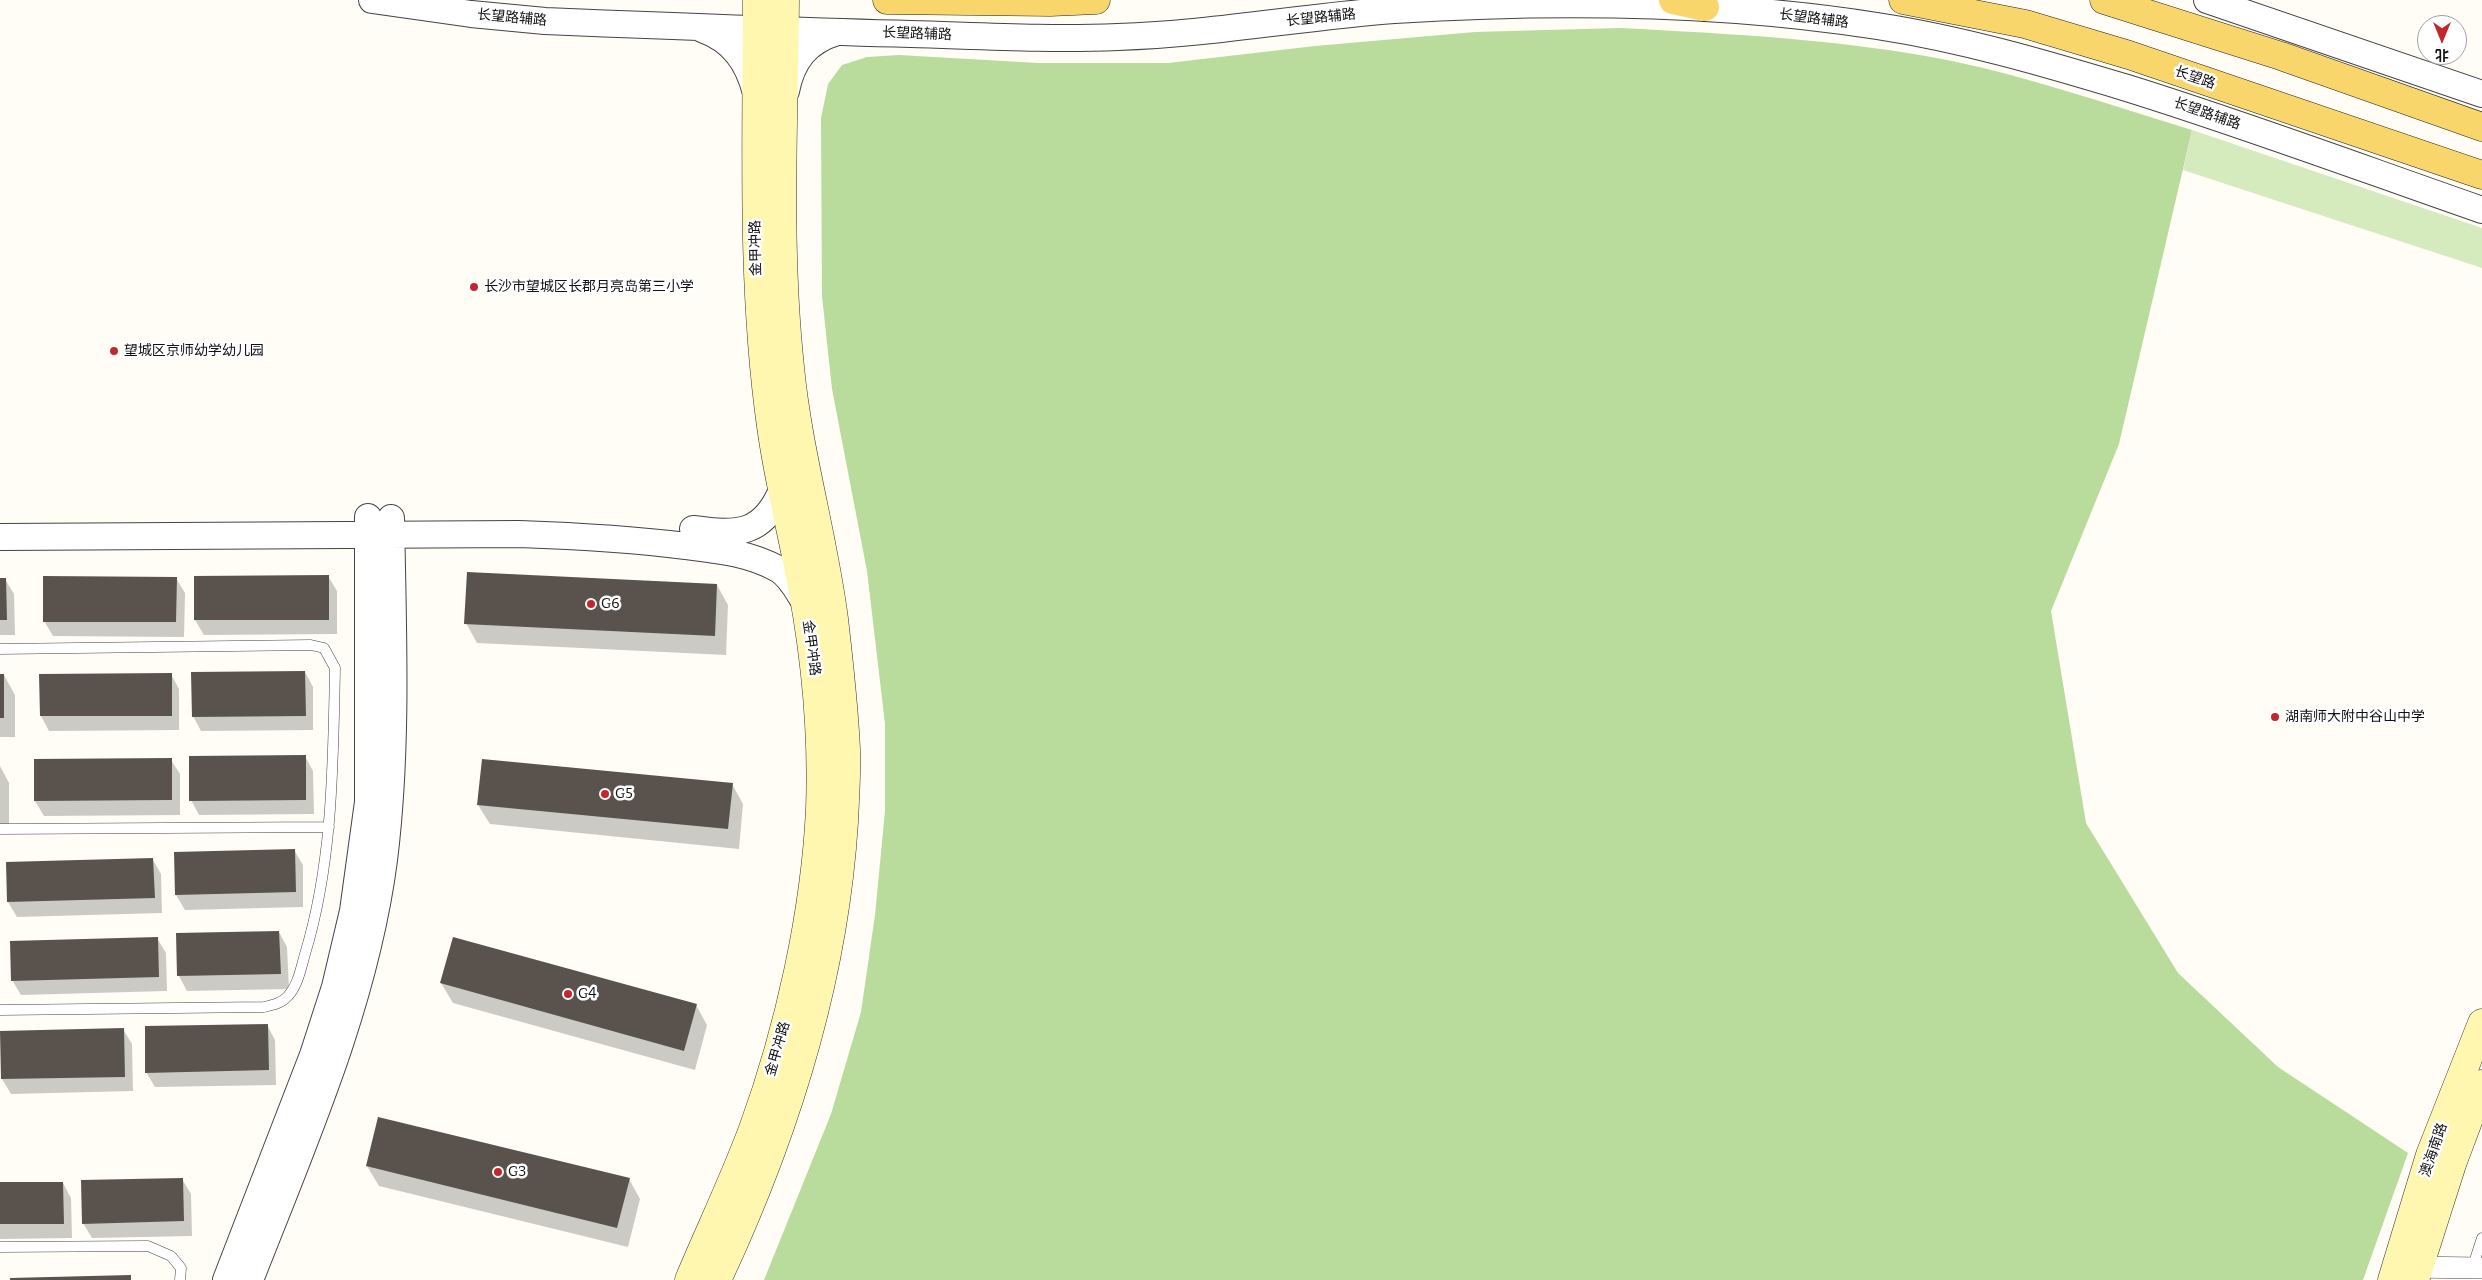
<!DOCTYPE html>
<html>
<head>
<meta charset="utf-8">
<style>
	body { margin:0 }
	#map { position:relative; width:2482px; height:1280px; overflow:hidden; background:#fffdf5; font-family:Bitter,"Noto Sans SC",serif }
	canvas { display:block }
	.north { position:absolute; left:2417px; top:15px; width:50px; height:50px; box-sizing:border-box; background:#fff; border:1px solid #a0a0a0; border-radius:50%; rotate:180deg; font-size:14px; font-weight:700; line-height:20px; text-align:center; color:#111 }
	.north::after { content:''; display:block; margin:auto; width:18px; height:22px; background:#c4262e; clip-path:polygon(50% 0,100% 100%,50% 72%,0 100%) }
</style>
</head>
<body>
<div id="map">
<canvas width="2482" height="1280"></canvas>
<div class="north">北</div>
</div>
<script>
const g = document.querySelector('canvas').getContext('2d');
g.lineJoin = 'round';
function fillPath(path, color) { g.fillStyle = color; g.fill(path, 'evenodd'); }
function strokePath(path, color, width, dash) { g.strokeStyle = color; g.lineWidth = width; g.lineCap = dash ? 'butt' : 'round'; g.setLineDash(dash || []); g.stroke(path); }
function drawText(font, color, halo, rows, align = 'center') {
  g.font = font + ' Bitter,"Noto Sans SC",serif'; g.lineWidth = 5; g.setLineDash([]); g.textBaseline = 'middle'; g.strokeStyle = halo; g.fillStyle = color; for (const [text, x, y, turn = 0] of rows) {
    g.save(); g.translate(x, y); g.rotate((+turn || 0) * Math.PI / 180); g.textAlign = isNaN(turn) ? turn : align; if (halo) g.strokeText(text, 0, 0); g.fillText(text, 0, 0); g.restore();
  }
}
fillPath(new Path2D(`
	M2192 130 2482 228V268L2183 170Z`), '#d5ebbd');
fillPath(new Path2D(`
	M1620 28C1731 34 1842 39 1952 61 2033 78 2113 106 2192 130L2119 444 2051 611 2086 823 2178 973 2278 1067 2408 1153 2363 1280H764L831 1114 861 1012 875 915 885 811V724L867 571 832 389 822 296 821 118 828 84 842 65 867 57 899 55 1038 63H1168L1315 46 1475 32Z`), '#b9dc9c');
fillPath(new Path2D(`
	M328 576 337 591V634L204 635 195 620V577Z
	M176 578 185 593 184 637 53 636 44 621Z
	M0 579H5L14 594 15 635H0Z
	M717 585 728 605 726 655 477 643 466 623Z
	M305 672 313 687V730L201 731 193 716Z
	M171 674 179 689V730L49 731 41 716Z
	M0 675H4L15 695V737H0Z
	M305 756 313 771 314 814 199 815 191 800Z
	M171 760 180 774V815L44 816 35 801Z
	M0 766 9 783V825H0Z
	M732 784 743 804 739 849 490 824 478 805Z
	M294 850 303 865V907L185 910 176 895Z
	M153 860 161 874 162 913 17 917 8 902Z
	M279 932 287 947 289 989 187 991 179 976Z
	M157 938 166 953 167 991 21 995 12 980Z
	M441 983 696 1005 707 1025 695 1070 453 1003Z
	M267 1025 275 1040 276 1085 155 1087 146 1072Z
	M123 1029 132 1044 133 1091 11 1094 2 1079 1 1033Z
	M367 1166 629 1179 640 1199 628 1247 379 1186Z
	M182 1179 191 1194 192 1236 92 1238 83 1223Z
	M63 1183 71 1198 72 1238 0 1239V1184Z`), '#0003');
fillPath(new Path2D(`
	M467 572 717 584 715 636 464 624Z
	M329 575V620H194V576Z
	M43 576 177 577 176 622H43Z
	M0 578H6L7 620H0Z
	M305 671 306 716 192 717 191 672Z
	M172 673V716H40L39 674Z
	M0 674H4V718H0Z
	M306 755V800L189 801V756Z
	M172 758V800L34 801V759Z
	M482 759 733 783 728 829 477 805Z
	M295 849 296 892 175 895 174 852Z
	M153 858 155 898 7 902 6 862Z
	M279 931 281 974 177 976 176 933Z
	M158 937 159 977 11 981 10 941Z
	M453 937 697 1004 684 1051 440 983Z
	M268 1024 269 1070 145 1073V1026Z
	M124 1028 125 1077 1 1079 0 1031Z
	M378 1117 630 1178 617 1228 366 1166Z
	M183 1178 184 1221 82 1224 81 1180Z
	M0 1182H63L64 1224H0Z
	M131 1275V1280H10V1278Z`), '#5a524d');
const service = new Path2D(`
	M0 649 311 645 324 648 335 668C333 764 333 862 305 954 301 968 298 985 288 996 282 1003 273 1005 264 1007L0 1010
	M0 829 329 827
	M0 1247 148 1246 171 1256 181 1268 180 1280
	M2472 1269 2482 1238`);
const minor = new Path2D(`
	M2405 1267 2482 1268`);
const tertiary = new Path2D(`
	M372 0 471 14 545 21C667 26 789 31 911 34 980 36 1049 40 1118 37 1211 34 1302 17 1394 10 1554 0 1718 1 1877 26 1962 39 2044 63 2127 88 2246 125 2364 169 2482 210
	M2207 0 2482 94
	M702 29C733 40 748 62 756 93
	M786 91C792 60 807 41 837 32
	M693 529C738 535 763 535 782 490
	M0 537 519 534C575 536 631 539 686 546 718 550 749 553 778 569 790 576 797 590 804 601
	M226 1280 313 1055 335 987 353 911 368 802V517
	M250 1280C303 1144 365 1006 384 860 398 748 393 631 391 518`);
const secondary = new Path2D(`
	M689 1280C710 1230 734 1180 753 1129 789 1030 815 914 820 809 823 726 814 642 797 561 788 516 777 471 771 426 751 284 757 142 757 0
	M717 1280C785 1135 834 981 844 822 845 798 847 773 846 749 844 706 839 662 834 619 823 534 798 452 790 367 777 245 784 122 785 0
	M2392 1280 2430 1155 2482 1023
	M2415 1280 2452 1164 2482 1084`);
const primary = new Path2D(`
	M887 0 1050 2 1096 0
	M1673 0 1705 7
	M1903 0 2025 24 2129 55 2482 175
	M2104 0 2281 56 2482 127`);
strokePath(service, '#444', 11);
strokePath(minor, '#444', 22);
strokePath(tertiary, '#444', 28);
strokePath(secondary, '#333', 29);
strokePath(primary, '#222', 29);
strokePath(service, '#fff', 10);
strokePath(minor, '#fff', 21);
strokePath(tertiary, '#fff', 26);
strokePath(secondary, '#fff6b0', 28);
strokePath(primary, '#f9d66b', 28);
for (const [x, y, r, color] of [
	[474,287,5,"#c4262e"],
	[114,351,5,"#c4262e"],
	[591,604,5,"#c4262e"],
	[2275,717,5,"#c4262e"],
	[605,794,5,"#c4262e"],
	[568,994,5,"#c4262e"],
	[498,1172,5,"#c4262e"]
]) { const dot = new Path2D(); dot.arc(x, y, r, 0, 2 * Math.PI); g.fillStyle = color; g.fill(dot); strokePath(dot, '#fff', 2); }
drawText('14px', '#111', '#fff', [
	["长望路辅路",512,18,5],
	["长望路辅路",1321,18,-6],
	["长望路辅路",1814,19,7],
	["长望路辅路",917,34,2],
	["长望路",2195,78,19],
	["长望路辅路",2207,114,19],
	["金甲冲路",756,248,-91],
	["金甲冲路",811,648,82],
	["金甲冲路",778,1049,-74],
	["澳海南路",2434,1150,-71]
]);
drawText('14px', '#111', '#fff', [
	["长沙市望城区长郡月亮岛第三小学",484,287],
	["望城区京师幼学幼儿园",124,351],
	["G6",601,604],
	["湖南师大附中谷山中学",2285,717],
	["G5",615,794],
	["G4",578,994],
	["G3",508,1172]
], 'left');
</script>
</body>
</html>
